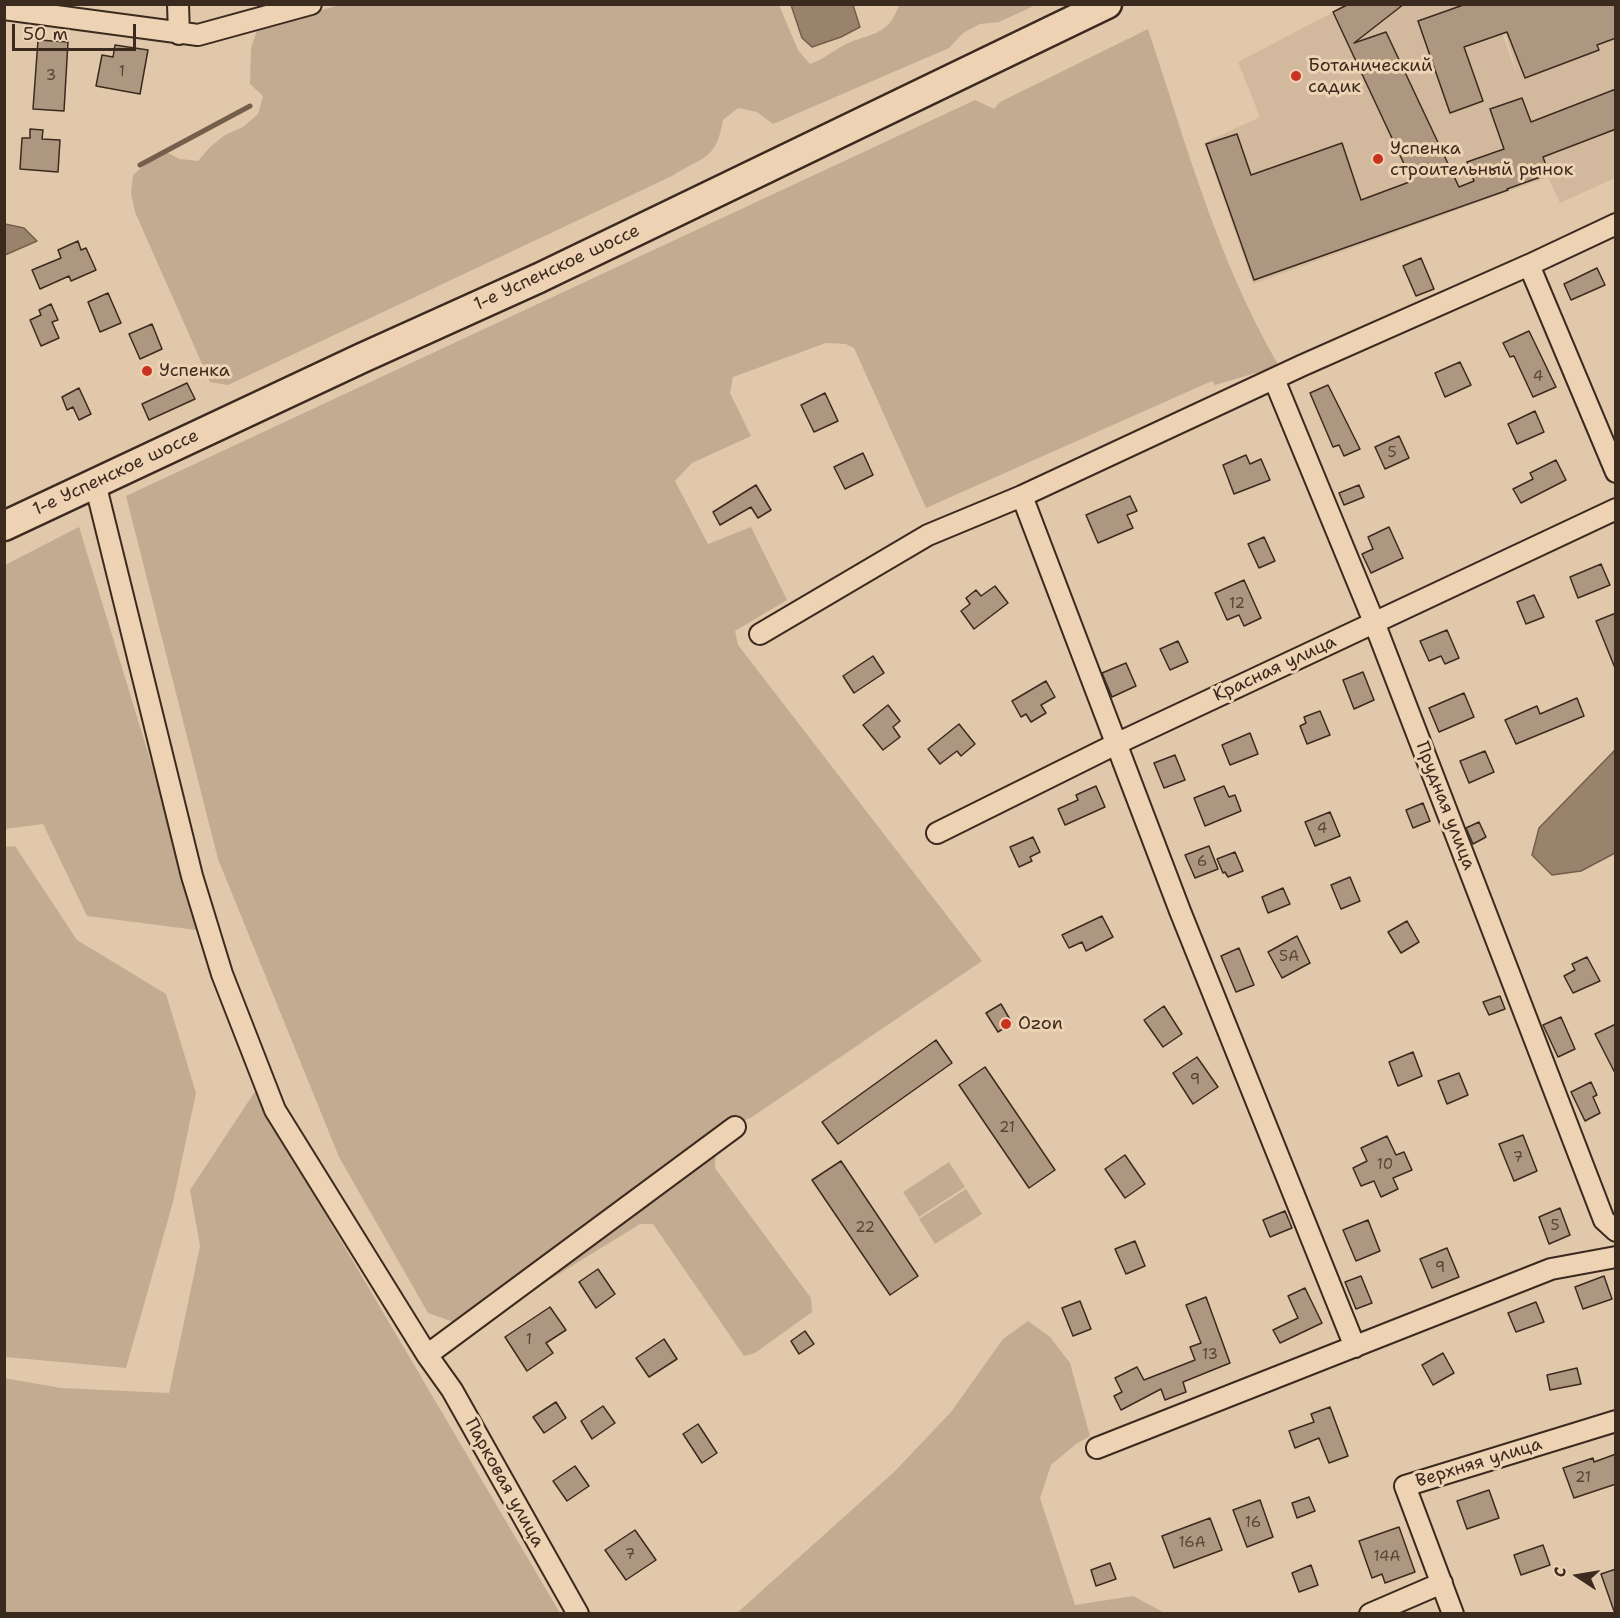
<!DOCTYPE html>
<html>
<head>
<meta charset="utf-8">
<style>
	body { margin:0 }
	#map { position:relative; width:1620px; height:1618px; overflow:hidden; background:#e2c8ab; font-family:"Shantell Sans",sans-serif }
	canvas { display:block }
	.frame { position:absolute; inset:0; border:6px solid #3b2a1e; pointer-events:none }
	.north { position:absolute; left:1548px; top:1546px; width:60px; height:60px; -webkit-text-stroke:4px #edd2b4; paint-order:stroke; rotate:282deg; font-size:16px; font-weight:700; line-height:24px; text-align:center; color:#3b2a1e }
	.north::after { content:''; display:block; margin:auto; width:21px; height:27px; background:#3b2a1e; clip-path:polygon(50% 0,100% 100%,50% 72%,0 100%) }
	.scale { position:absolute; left:12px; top:24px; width:124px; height:27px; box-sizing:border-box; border:3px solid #3b2a1e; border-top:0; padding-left:8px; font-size:18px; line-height:21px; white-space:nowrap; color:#3b2a1e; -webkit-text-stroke:4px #edd2b4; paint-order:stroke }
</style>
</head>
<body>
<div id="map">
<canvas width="1620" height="1618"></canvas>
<div class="frame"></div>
<div class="north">С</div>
<div class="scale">50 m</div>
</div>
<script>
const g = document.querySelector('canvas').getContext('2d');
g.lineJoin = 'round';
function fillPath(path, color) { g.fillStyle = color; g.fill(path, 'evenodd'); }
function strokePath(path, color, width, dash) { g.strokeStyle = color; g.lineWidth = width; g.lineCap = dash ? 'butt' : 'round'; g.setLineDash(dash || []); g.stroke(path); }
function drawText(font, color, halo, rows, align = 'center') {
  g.font = font + ' "Shantell Sans",sans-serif'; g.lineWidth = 6; g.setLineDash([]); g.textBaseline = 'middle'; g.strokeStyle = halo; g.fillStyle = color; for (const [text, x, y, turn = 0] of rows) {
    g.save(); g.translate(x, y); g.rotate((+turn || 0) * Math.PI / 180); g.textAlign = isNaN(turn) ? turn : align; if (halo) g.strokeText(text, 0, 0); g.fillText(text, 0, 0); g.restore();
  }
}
fillPath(new Path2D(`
	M1338 5H1492L1519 80 1497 5H1615V178L1560 203 1548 177 1253 284 1204 143 1260 117 1238 62 1341 8Z`), '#d2b99e');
fillPath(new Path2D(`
	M340 5H779L798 50 810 64C823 59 832 52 844 45 871 32 888 37 899 5H1036L999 22 980 24 963 33 949 48 773 124 757 112 738 108 723 120C716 161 703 156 672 176L228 385 210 382 135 212 131 194 133 175 162 150 180 159 198 161 210 147 225 135 243 127 258 114 263 96 250 84 251 48 257 30 275 22Z
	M1148 29C1186 143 1218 262 1279 366L1215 385 1212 381 926 508 854 348 846 344 826 343 733 377 730 393 751 436 692 463 675 481 708 544 751 527 787 600 735 631 738 645 982 961 752 1117 716 1133 715 1168 811 1298 812 1312 755 1353 744 1356 653 1224H640L471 1328 428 1313 339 1157 218 859 126 496 975 100 994 109 1000 102Z
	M79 527 186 877 212 932 87 916 43 824 5 829V565Z
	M15 846 77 940 166 994 196 1093 173 1202 126 1368 5 1357 4 847Z
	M258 1087 290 1154 560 1613H5L4 1378 61 1388 169 1393 200 1246 190 1190Z
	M949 1162 965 1187 919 1217 903 1192Z
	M966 1189 982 1214 935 1244 919 1219Z
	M1028 1321 1050 1337 1070 1363 1090 1436 1076 1444 1051 1465 1040 1498 1075 1605 1133 1596 1165 1613H737L894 1472 951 1412 1003 1339Z`), '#c3ab91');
const water = new Path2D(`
	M791 5H853L860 27 841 37 812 47 802 38Z
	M5 224 24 228 37 241 5 255Z
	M1615 750V853L1581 871 1552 875 1532 855 1539 828Z`);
fillPath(water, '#9a836d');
strokePath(water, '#745f4d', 1.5);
strokePath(new Path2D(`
	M140 165 250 106`), '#745f4d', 5);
const building = new Path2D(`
	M1349 4H1404L1354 43 1386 32 1459 187 1474 181 1467 162 1504 149 1490 109 1522 98 1531 122 1616 89V129L1543 157 1549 174 1507 189 1508 190 1254 280 1206 144 1237 134 1251 175 1342 143 1361 200 1412 181 1333 12Z
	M1466 4H1616V38L1597 45 1599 50 1525 78 1507 32 1464 47 1483 101 1450 113 1418 21Z
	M38 40 68 42 64 111 33 109Z
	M115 45 148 50 140 94 96 86 102 55 113 57Z
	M30 129 43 130 42 139 60 140 58 172 20 169 22 138H30Z
	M78 241 81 250 86 248 96 270 71 281 69 276 40 289 32 270 61 258 58 250Z
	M1421 258 1434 289 1416 296 1403 266Z
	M1597 268 1605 285 1571 300 1564 284Z
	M108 293 121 323 100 332 88 302Z
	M51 304 58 320 52 322 59 338 41 346 30 320 41 315 39 310Z
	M152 324 162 349 140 359 129 334Z
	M1529 331 1556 387 1533 397 1514 356 1510 357 1503 343Z
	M1460 362 1471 385 1445 397 1435 373Z
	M187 383 195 399 149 420 142 404Z
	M1328 385 1360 449 1344 456 1339 445 1333 447 1310 393Z
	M79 388 91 414 79 420 73 407 67 410 62 397Z
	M825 393 838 421 814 432 801 405Z
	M1535 411 1544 432 1517 444 1508 424Z
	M1399 436 1409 458 1385 469 1375 447Z
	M863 453 873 475 845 489 834 467Z
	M1246 455 1250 464 1261 459 1270 480 1234 494 1223 465Z
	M1556 460 1566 480 1521 503 1513 489 1533 479 1530 473Z
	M756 485 771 510 758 518 751 507 720 525 713 512Z
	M1359 485 1364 497 1344 505 1339 493Z
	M1130 496 1137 511 1127 515 1133 528 1098 543 1086 515Z
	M1389 527 1403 558 1371 573 1362 554 1373 549 1368 537Z
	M1264 537 1275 561 1259 568 1248 544Z
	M1601 564 1610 585 1578 598 1570 577Z
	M1244 580 1261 618 1244 626 1239 615 1227 620 1215 593Z
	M995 586 1008 603 974 629 961 611 970 604 966 598 976 590 981 596Z
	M1534 595 1544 617 1526 624 1517 602Z
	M1616 613V668H1615L1596 621Z
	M1447 630 1459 658 1445 664 1441 656 1429 661 1420 641Z
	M1178 641 1188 662 1170 670 1160 649Z
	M873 656 884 673 854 693 843 676Z
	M1126 663 1136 686 1112 697 1102 673Z
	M1363 672 1374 700 1354 709 1343 680Z
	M1046 681 1055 697 1041 705 1046 713 1031 722 1026 714 1021 717 1012 701Z
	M1464 693 1474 717 1439 732 1429 708Z
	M1577 698 1584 716 1516 744 1505 720 1537 706 1540 714Z
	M888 705 900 721 893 727 900 737 883 750 863 725Z
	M1320 711 1330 735 1307 744 1300 726 1306 723 1304 717Z
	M959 724 975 744 961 756 957 751 940 764 928 749Z
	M1250 733 1258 754 1230 765 1222 745Z
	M1485 751 1494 772 1469 783 1460 761Z
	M1175 755 1185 780 1164 788 1154 763Z
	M1096 786 1105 807 1065 825 1058 809 1078 800 1076 795Z
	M1224 786 1229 797 1235 795 1241 811 1205 826 1194 798Z
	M1423 803 1430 821 1413 828 1406 810Z
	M1330 812 1340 836 1315 846 1305 822Z
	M1479 822 1486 837 1473 844 1466 828Z
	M1033 837 1040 852 1030 857 1032 861 1019 867 1010 847Z
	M1209 846 1218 869 1195 878 1185 855Z
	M1235 852 1243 871 1228 877 1225 872 1223 873 1217 859Z
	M1350 877 1360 901 1341 909 1331 885Z
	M1283 888 1290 904 1268 913 1262 897Z
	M1102 916 1113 937 1086 951 1082 942 1069 948 1062 935Z
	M1407 921 1419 942 1401 953 1388 932Z
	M1297 936 1310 963 1282 978 1268 952Z
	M1239 948 1254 985 1236 992 1221 956Z
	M1587 957 1600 981 1573 993 1564 976 1575 970 1572 964Z
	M1500 996 1505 1009 1489 1015 1483 1002Z
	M1001 1004 1012 1023 998 1032 986 1013Z
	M1164 1006 1182 1034 1163 1047 1144 1020Z
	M1561 1017 1575 1049 1558 1057 1543 1025Z
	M1616 1024V1075L1595 1034Z
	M936 1040 952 1063 838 1144 822 1122Z
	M1413 1052 1422 1076 1398 1086 1389 1062Z
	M1197 1057 1218 1087 1193 1104 1173 1073Z
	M985 1067 1055 1170 1029 1188 959 1085Z
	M1459 1073 1468 1095 1447 1104 1438 1081Z
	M1591 1082 1597 1095 1593 1097 1600 1113 1585 1121 1571 1092Z
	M1523 1135 1537 1171 1514 1181 1499 1144Z
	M1387 1136 1396 1155 1404 1152 1412 1170 1393 1178 1398 1189 1381 1197 1374 1181 1361 1186 1353 1168 1367 1161 1361 1148Z
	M1125 1155 1145 1184 1125 1198 1105 1169Z
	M841 1161 918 1276 890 1295 812 1180Z
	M1560 1208 1570 1235 1549 1244 1539 1217Z
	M1285 1211 1292 1228 1270 1237 1263 1220Z
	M1368 1220 1380 1251 1356 1261 1343 1230Z
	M1135 1241 1145 1266 1126 1274 1115 1249Z
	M1447 1248 1459 1277 1432 1288 1420 1259Z
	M598 1269 615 1294 596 1308 579 1282Z
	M1361 1276 1372 1303 1356 1309 1345 1282Z
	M1604 1276 1612 1299 1583 1309 1575 1287Z
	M1305 1288 1322 1323 1280 1343 1273 1330 1298 1318 1288 1296Z
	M1206 1297 1230 1363 1183 1382 1186 1392 1165 1400 1161 1389 1121 1410 1114 1396 1122 1392 1115 1378 1137 1367 1144 1380 1195 1360 1190 1347 1201 1343 1186 1305Z
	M1080 1301 1091 1329 1073 1336 1062 1308Z
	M1536 1302 1544 1322 1516 1332 1508 1313Z
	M550 1307 566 1330 546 1343 553 1353 527 1371 505 1337Z
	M805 1331 814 1344 799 1354 791 1341Z
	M664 1339 677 1359 649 1377 636 1358Z
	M1443 1353 1454 1373 1433 1385 1422 1365Z
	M1577 1368 1581 1384 1550 1390 1547 1375Z
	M556 1402 566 1418 544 1433 533 1417Z
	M603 1406 615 1423 592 1439 581 1421Z
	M1330 1407 1348 1456 1329 1463 1319 1438 1295 1448 1289 1431 1314 1422 1311 1414Z
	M698 1424 717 1453 702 1463 683 1434Z
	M1616 1454V1484L1574 1498 1563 1468 1593 1458 1594 1462Z
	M575 1466 589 1486 567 1501 553 1481Z
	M1489 1490 1499 1518 1467 1529 1457 1501Z
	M1309 1497 1315 1511 1297 1518 1292 1503Z
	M1260 1500 1273 1537 1247 1547 1233 1510Z
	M1210 1518 1222 1550 1174 1568 1162 1536Z
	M1399 1527 1415 1572 1385 1583 1382 1574 1372 1578 1359 1541Z
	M635 1530 656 1560 626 1580 605 1550Z
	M1543 1545 1550 1565 1521 1575 1514 1555Z
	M1110 1563 1116 1579 1096 1586 1091 1570Z
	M1311 1565 1318 1585 1299 1592 1292 1573Z
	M1616 1569V1611H1614L1601 1574Z`);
fillPath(building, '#ae9780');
strokePath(building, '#3b2a1e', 1.5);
const street = new Path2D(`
	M178 4 179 34
	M4 9 198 35 311 4
	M1529 265 1616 472
	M1274 379 1374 622 1604 1220 1616 1231
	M95 483 192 876 222 974 275 1110 427 1355 452 1390 578 1614
	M1022 496 1180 911 1355 1347
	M760 634 928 535 1022 496 1301 366 1529 265 1616 224
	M937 833 1116 744 1616 509
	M427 1355 735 1127
	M1097 1448 1551 1269 1616 1257
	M1370 1614 1442 1583
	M1453 1614 1405 1486 1616 1421`);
const secondary = new Path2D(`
	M4 526 362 358 539 278 1107 4`);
strokePath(street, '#3b2a1e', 24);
strokePath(secondary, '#3b2a1e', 33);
strokePath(street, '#edd2b4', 20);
strokePath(secondary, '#edd2b4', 28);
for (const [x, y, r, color] of [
	[1296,76,6,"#c8321e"],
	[1378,159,6,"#c8321e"],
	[147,371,6,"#c8321e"],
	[1006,1024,6,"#c8321e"]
]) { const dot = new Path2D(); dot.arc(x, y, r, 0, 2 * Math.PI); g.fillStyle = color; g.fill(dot); strokePath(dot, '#edd2b4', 2); }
drawText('15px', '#584536', null, [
	["1",122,72],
	["3",51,76],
	["4",1538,377],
	["5",1392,453],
	["12",1237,604],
	["4",1322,829],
	["6",1202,862],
	["5А",1289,957],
	["9",1195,1080],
	["21",1007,1128],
	["7",1518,1158],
	["10",1385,1165],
	["5",1555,1226],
	["22",865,1228],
	["9",1440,1268],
	["1",529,1340],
	["13",1210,1355],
	["21",1583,1478],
	["16",1253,1523],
	["16А",1192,1543],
	["7",630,1555],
	["14А",1387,1557]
]);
drawText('18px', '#3b2a1e', '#edd2b4', [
	["Ботанический",1308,66],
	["садик",1308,87],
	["Успенка",1390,149],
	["строительный рынок",1390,170],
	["Успенка",159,371],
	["Ozon",1018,1024]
], 'left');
drawText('18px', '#3b2a1e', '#edd2b4', [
	["1-е Успенское шоссе",557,268,-25],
	["1-е Успенское шоссе",116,473,-25],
	["Красная улица",1275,669,-25],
	["Прудная улица",1445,806,69],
	["Верхняя улица",1479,1463,-17],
	["Парковая улица",504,1483,61]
]);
</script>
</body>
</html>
